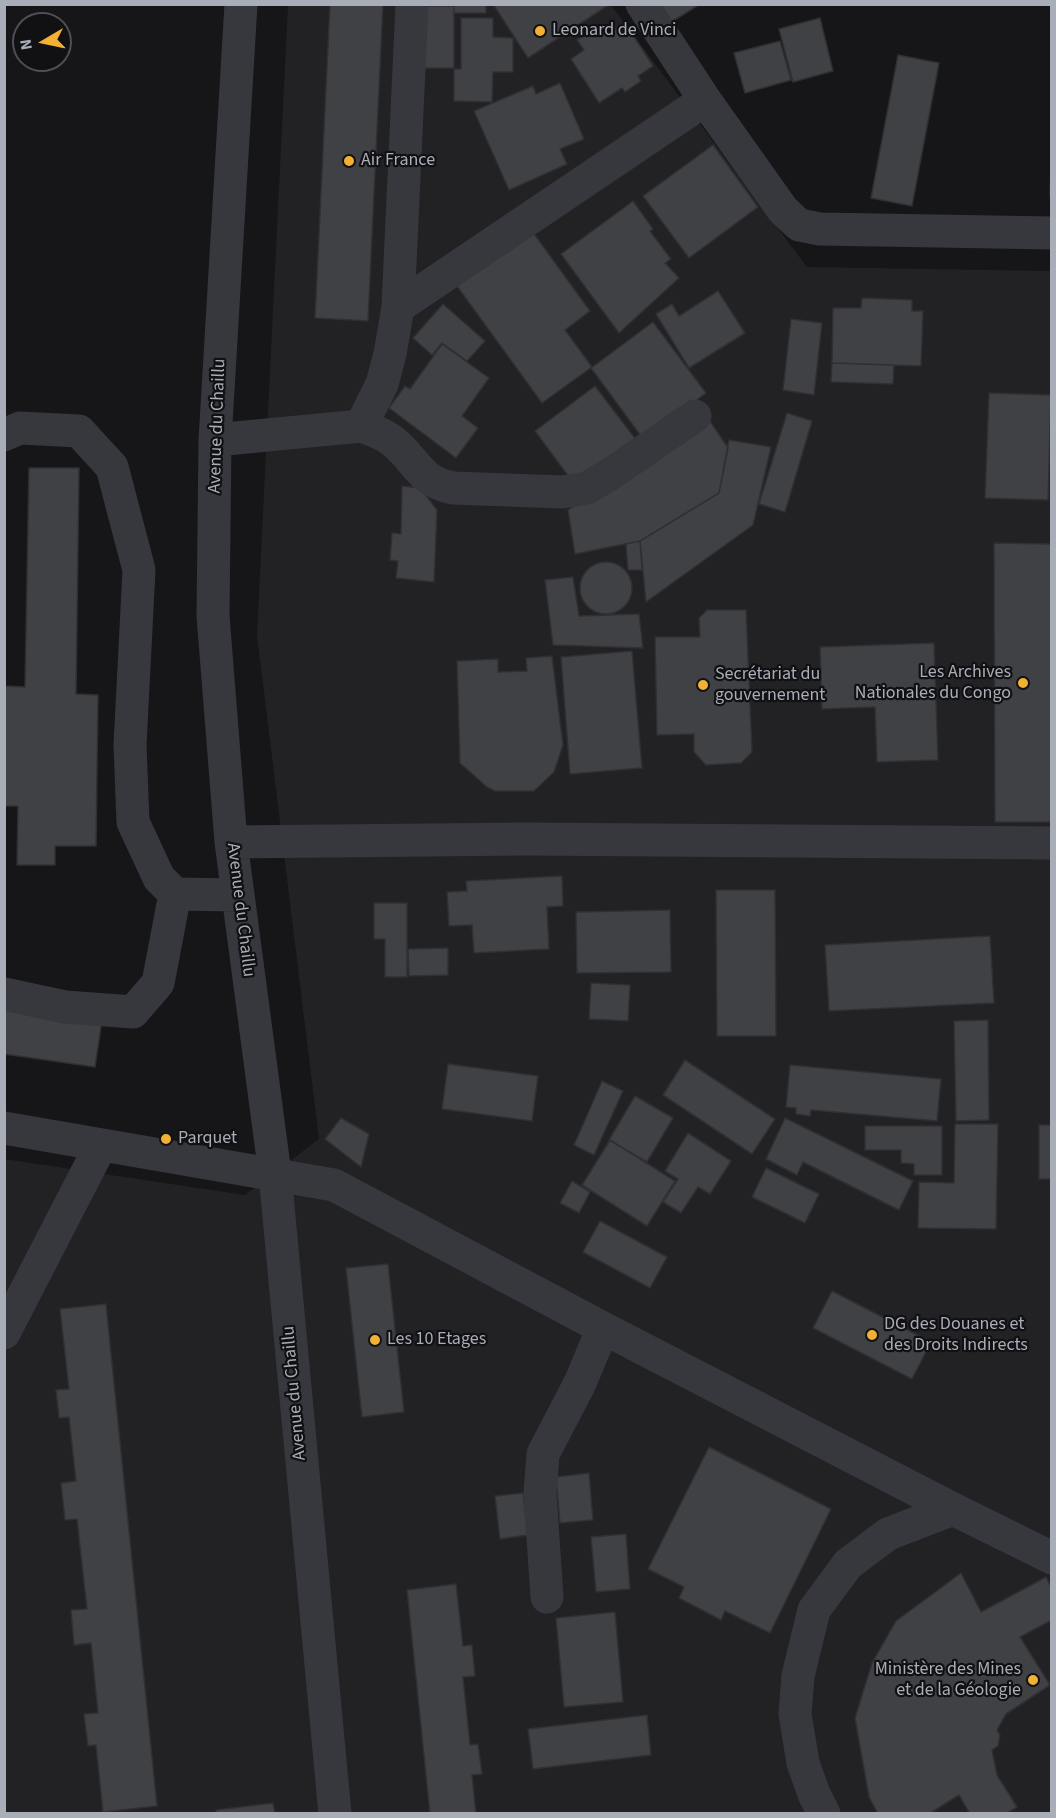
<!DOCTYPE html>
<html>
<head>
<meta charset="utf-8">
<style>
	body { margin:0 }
	#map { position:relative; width:1056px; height:1818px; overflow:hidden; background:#161618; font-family:"Source Sans 3",sans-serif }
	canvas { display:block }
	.frame { position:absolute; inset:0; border:6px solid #a8adb8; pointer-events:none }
	.north { position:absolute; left:12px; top:12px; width:60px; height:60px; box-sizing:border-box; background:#111113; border:2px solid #4d4f55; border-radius:50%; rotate:261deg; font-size:16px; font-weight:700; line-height:24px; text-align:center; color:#a8adb8 }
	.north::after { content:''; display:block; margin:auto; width:21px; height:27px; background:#f2b134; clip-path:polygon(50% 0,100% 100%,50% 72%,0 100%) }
</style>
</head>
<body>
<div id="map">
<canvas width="1056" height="1818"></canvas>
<div class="frame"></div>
<div class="north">N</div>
</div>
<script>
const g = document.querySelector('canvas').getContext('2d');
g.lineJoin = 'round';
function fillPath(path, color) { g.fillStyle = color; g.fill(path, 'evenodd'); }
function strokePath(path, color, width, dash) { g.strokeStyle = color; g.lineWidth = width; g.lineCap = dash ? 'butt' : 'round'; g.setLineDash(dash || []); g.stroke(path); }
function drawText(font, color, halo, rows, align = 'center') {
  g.font = font + ' "Source Sans 3",sans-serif'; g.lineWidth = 4.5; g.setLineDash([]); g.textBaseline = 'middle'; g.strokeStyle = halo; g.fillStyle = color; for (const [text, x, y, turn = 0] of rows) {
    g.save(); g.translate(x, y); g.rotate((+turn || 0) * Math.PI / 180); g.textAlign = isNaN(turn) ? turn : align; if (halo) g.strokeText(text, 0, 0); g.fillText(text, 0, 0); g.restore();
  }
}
fillPath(new Path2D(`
	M288 5H611L807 267 1051 271V1813H5L4 1159 245 1195 319 1139 257 635Z`), '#222225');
const building = new Path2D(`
	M330 4H383L368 321 315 318Z
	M454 4H486V13H454Z
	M493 4H610L528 58Z
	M652 4H700L665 26Z
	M421 6H454V68H421Z
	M461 18H493V37L513 38V72H493L492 102 454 101V69H461Z
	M820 18 833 71 793 82 779 29Z
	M625 23 653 66 638 76 641 81 625 92 622 88 599 103 571 59 584 50 577 40 603 24 609 33Z
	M780 41 791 80 745 93 734 53Z
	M898 55 939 63 912 206 871 198Z
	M560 83 584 139 560 149 567 164 509 190 474 111 533 86 536 94Z
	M1052 136V196H1050Z
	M713 145 758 207 689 258 643 196Z
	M633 201 653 229 650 231 671 259 665 263 679 278 619 333 561 254Z
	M532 231 590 311 565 330 592 367 542 403 457 286Z
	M718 291 745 333 689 368 656 314 672 304 679 316Z
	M862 298 912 300V311H923L921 366 832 363 833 308H861Z
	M443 304 485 341 467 361 442 343 432 355 413 338Z
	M791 319 822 323 814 395 783 390Z
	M653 322 706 393 644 440 591 368Z
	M442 344 489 378 462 416 478 428 456 458 389 408 405 386 410 389Z
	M832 363 894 365 893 384 831 382Z
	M595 386 640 445 578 489 535 431Z
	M989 393 1051 395 1048 500 985 498Z
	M787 413 812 421 785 512 759 504Z
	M706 415 728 448 719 493 640 541 575 554 568 510Z
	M729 440 771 447 753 525 646 602 640 541 719 493Z
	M29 468H79L76 694 98 695 96 846H55V865H17L18 806H4V686L25 687Z
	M402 486 420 488 437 510 434 582 396 578 398 561 390 560 392 533 401 534Z
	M640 541 642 570H628L626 544Z
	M994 543 1052 544V822H995Z
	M580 588a26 26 0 1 1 52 0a26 26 0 1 1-52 0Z
	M573 577 579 616 639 614 643 648 553 645 545 580Z
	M707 610H746L752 752 741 763 706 765 694 752V734L657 735 655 637H700L699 618Z
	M934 643 938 760 877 762 875 707 822 709 820 647Z
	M632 651 642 768 570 774 561 657Z
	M552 656 563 745 554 772 534 791H495L487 787 460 763 457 661 498 659V672L527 671 526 658Z
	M562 876 563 906 547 907 549 949 474 953 472 925 449 926 447 892 467 891 466 881Z
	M716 890H775L776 1036H717Z
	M374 903H407V977H385V939H374Z
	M670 910 671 972 577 973 576 912Z
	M990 936 994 1003 829 1011 825 945Z
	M448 948V975L409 976 408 949Z
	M591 983 630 985 628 1021 589 1019Z
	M4 1006 102 1020 95 1067 4 1054Z
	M988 1020 989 1120 956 1121 954 1021Z
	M685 1060 775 1119 752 1154 663 1095Z
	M448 1064 538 1076 532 1121 442 1109Z
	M790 1065 941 1079 937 1121 811 1110 810 1116 796 1114V1108L786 1107Z
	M602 1081 623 1091 594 1155 574 1145Z
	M635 1096 673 1118 647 1162 609 1140Z
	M341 1118 369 1134 361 1167 325 1139Z
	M785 1118 913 1181 899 1210 803 1162 797 1175 766 1159Z
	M955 1124H998L996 1229 918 1228 919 1182 954 1183Z
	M1039 1125H1052V1179H1039Z
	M865 1126H942V1175H914V1164L901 1163V1150H865Z
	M688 1133 731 1161 710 1194 698 1187 681 1213 663 1202 678 1179 665 1171Z
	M610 1140 675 1181 647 1226 582 1185Z
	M766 1168 819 1194 805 1223 752 1197Z
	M572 1181 590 1192 579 1213 560 1203Z
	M600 1221 667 1257 650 1288 583 1252Z
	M388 1264 404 1412 362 1417 346 1268Z
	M832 1291 931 1342 912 1379 813 1328Z
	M106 1304 157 1806 103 1812 96 1745 88 1746 84 1714 98 1713 91 1643 74 1645 71 1610 87 1609 77 1519 65 1520 61 1483 76 1481 69 1417 59 1418 56 1390 69 1389 60 1309Z
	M709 1447 831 1509 770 1633 725 1611 721 1620 679 1598 684 1587 648 1569Z
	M589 1473 593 1520 560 1523 556 1477Z
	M523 1493 528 1535 500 1539 495 1496Z
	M626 1534 630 1589 596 1592 591 1537Z
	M961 1573 981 1612 1046 1577 1052 1589V1620L1020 1637 1050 1685 1006 1714 997 1730 1000 1735 998 1746 992 1750 997 1775 1017 1807 1005 1814H970L959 1795 929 1814H878L869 1797 855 1718 872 1663 896 1621Z
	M456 1584 463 1646 472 1645 475 1676 463 1677 470 1745 478 1744 482 1774 472 1775 476 1814H430L407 1590Z
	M615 1612 623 1702 564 1707 556 1618Z
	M647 1715 651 1755 533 1769 528 1729Z
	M273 1803 275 1814H216V1810Z`);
fillPath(building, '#404145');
strokePath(building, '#303034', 1.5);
strokePath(new Path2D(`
	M241 4 215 440 213 616 231 842 275 1174 335 1814
	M642 4 705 100 783 210 799 225 820 229 1052 233
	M398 307 705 100
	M361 426 382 384 390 354 398 307 412 4
	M4 435 20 428 79 431 112 467 139 570 130 745 133 822 159 878 175 894 238 895
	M215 440 361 426C372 430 382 433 391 440 417 459 416 480 453 488L562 492 587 488 609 475 695 416
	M231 842 526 839 1052 843
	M4 994 65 1007 133 1012 158 983 175 894
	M4 1128 334 1185 603 1328 953 1509 1052 1558
	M4 1333 101 1145
	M547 1597 540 1494 543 1454 580 1383 603 1328
	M824 1814 814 1794 803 1763 795 1714 798 1676 814 1610 848 1564 888 1534 953 1509`), '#37383d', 33);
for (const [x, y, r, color] of [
	[540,31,6,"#f2b134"],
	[349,161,6,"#f2b134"],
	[1023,683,6,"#f2b134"],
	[703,685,6,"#f2b134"],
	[166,1139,6,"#f2b134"],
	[872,1335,6,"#f2b134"],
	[375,1340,6,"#f2b134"],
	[1033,1680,6,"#f2b134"]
]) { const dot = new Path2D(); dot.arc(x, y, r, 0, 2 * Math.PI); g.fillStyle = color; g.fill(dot); strokePath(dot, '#111113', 2); }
drawText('18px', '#a8adb8', '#111113', [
	["Leonard de Vinci",552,31],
	["Air France",361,161],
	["Les Archives",1011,673,"right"],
	["Nationales du Congo",1011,694,"right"],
	["Secrétariat du",715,675],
	["gouvernement",715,696],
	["Parquet",178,1139],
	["DG des Douanes et",884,1325],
	["des Droits Indirects",884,1346],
	["Les 10 Etages",387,1340],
	["Ministère des Mines",1021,1670,"right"],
	["et de la Géologie",1021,1691,"right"]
], 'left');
drawText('18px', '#a8adb8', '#111113', [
	["Avenue du Chaillu",218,426,-88],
	["Avenue du Chaillu",240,910,83],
	["Avenue du Chaillu",295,1393,-95]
]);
</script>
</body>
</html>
